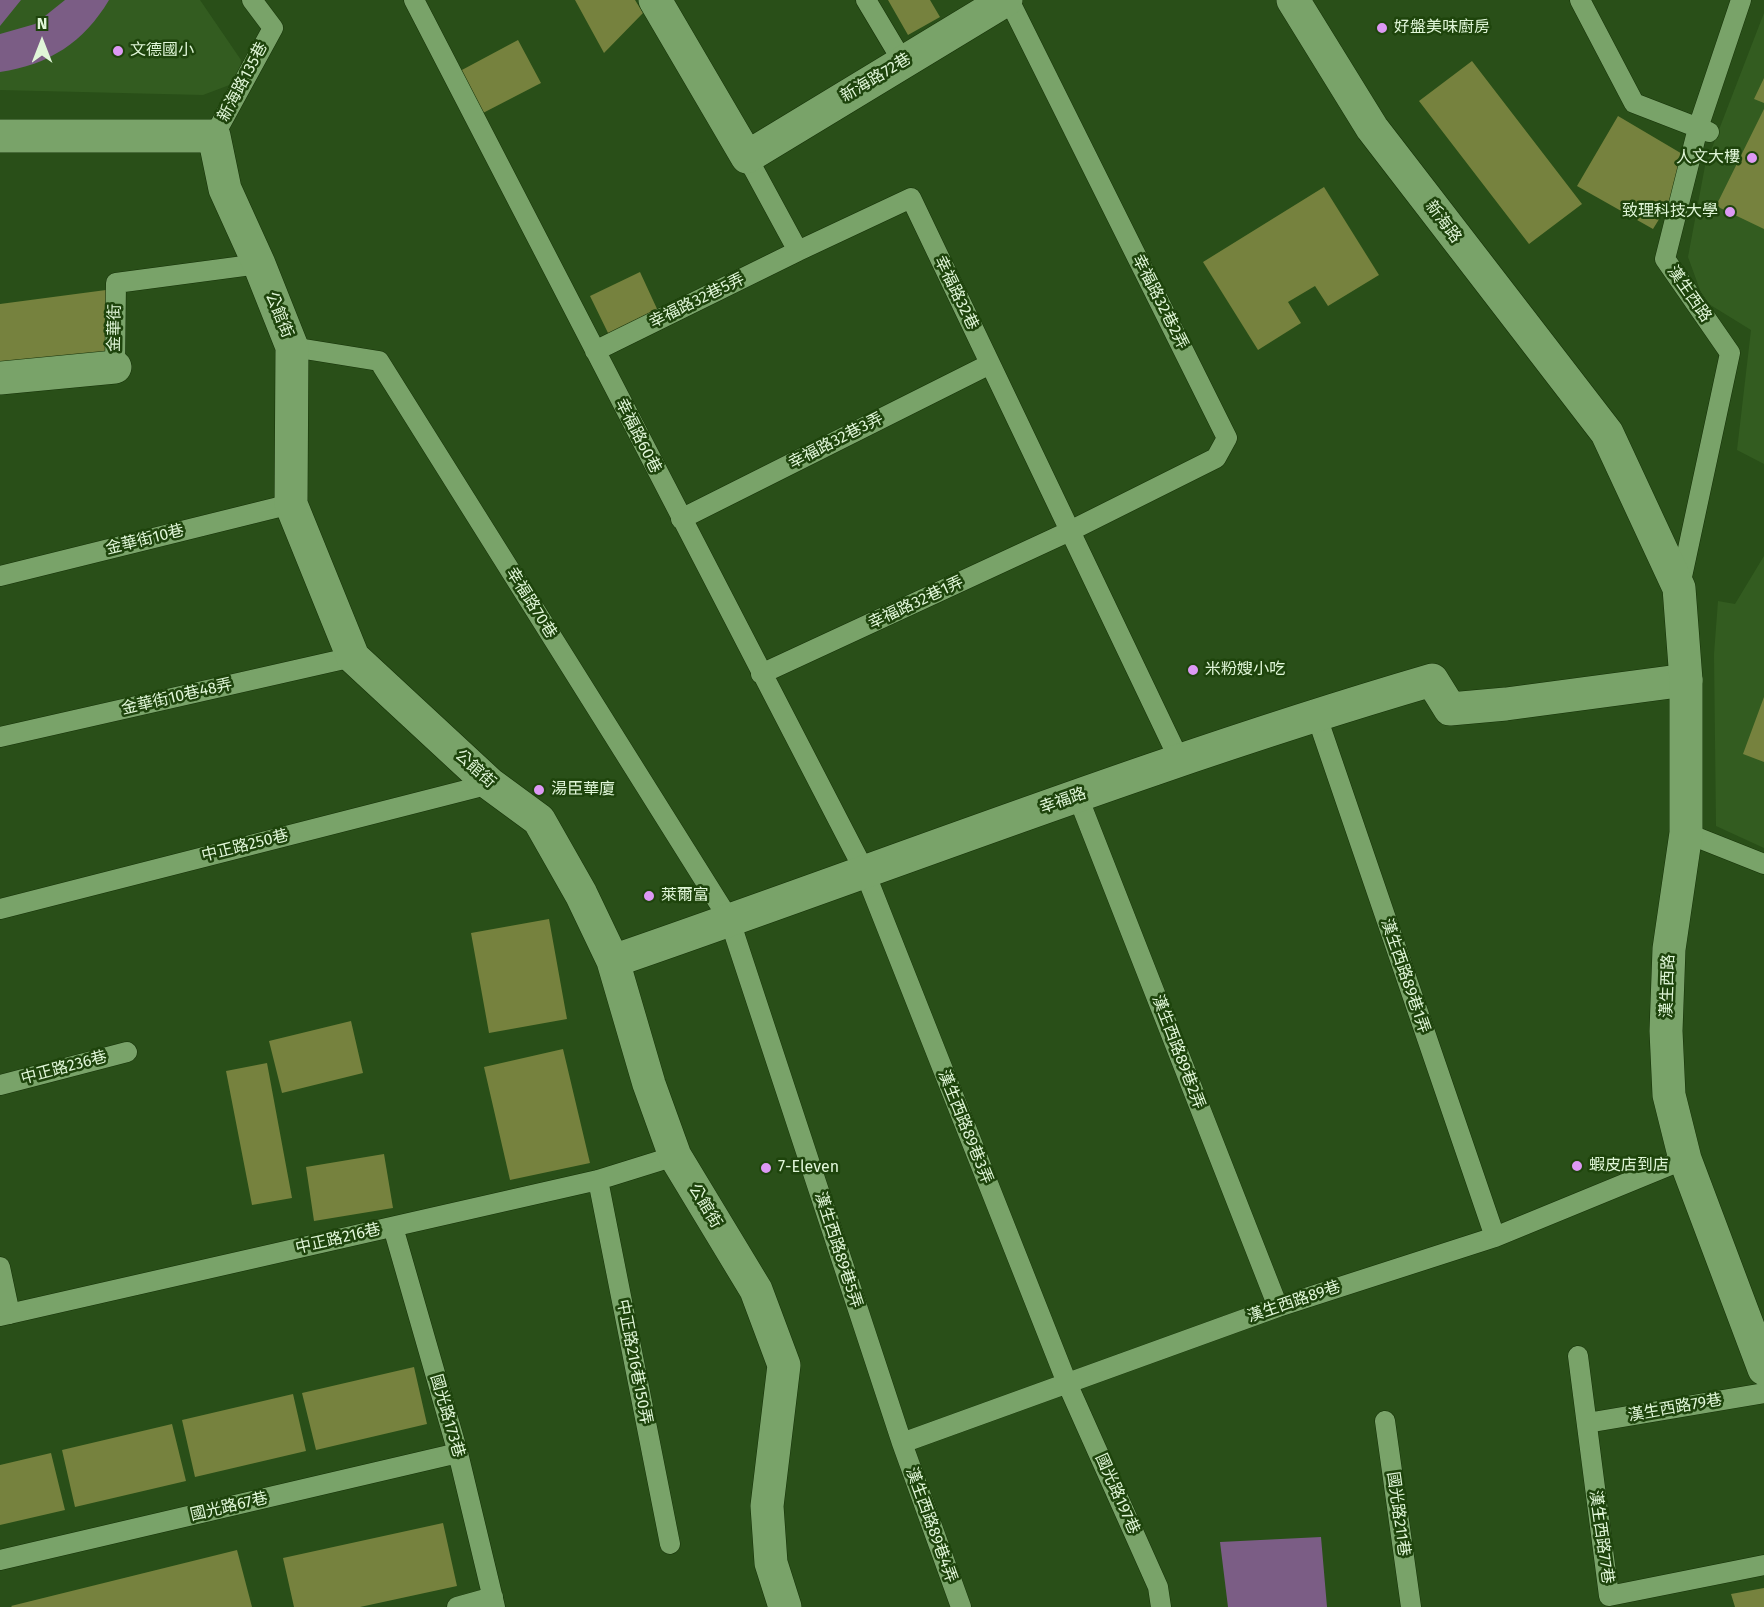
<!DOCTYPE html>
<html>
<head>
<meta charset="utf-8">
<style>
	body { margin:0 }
	#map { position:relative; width:1764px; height:1607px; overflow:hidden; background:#294f18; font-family:"Fira Sans",sans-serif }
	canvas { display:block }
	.north { position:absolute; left:12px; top:12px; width:60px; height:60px; -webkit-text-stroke:4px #1e440c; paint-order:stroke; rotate:0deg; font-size:16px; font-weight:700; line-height:24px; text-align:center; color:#e0f6d8 }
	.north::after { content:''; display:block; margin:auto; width:21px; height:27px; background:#e0f6d8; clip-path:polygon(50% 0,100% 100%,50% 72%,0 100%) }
</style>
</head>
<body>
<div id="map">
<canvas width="1764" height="1607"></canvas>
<div class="north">N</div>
</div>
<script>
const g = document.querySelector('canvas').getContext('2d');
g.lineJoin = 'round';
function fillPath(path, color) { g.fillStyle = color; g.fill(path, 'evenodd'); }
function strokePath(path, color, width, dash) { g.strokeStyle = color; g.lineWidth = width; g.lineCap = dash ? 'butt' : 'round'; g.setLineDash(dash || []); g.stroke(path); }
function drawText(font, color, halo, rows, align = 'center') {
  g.font = font + ' "Fira Sans","Noto Sans TC",sans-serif'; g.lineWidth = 5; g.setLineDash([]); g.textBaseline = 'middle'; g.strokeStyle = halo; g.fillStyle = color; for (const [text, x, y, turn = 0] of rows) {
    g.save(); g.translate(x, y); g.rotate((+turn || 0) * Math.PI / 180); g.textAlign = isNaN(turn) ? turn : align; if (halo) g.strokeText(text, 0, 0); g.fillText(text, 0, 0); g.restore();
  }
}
fillPath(new Path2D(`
	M0 0H200L241 60 240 81 203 95 0 90Z
	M1764 13V464L1737 450 1751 330 1704 301 1688 257 1705 166Z
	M1764 556V848L1716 826 1714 654 1718 601 1735 604Z`), '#335c20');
fillPath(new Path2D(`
	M0 0H21L0 26Z
	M65 0H109C84 42 49 65 0 72V34L35 24Z
	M1321 1537 1327 1607H1228L1220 1542Z`), '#7b5d85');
fillPath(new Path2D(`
	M575 0H635L643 13 604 53Z
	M888 0H930L940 17 908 35Z
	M518 40 541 83 483 113 460 71Z
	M1472 61 1582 204 1529 244 1419 101Z
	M1764 78V103L1754 99Z
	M1764 109V229L1716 206Z
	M1618 116 1684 155 1674 195 1653 229 1577 186Z
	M1324 187 1379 275 1328 306 1315 286 1288 302 1301 323 1258 350 1203 262Z
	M640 272 658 311 609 335 590 296Z
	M106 290 115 357 0 372V304Z
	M1764 697V762L1743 754Z
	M549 919 567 1019 489 1033 471 933Z
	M351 1021 363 1073 282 1093 269 1041Z
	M563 1049 590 1163 510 1180 484 1067Z
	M267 1063 292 1198 252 1205 226 1071Z
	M384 1154 393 1208 314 1221 306 1167Z
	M414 1367 427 1424 316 1450 302 1393Z
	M293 1394 306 1451 195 1477 182 1420Z
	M172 1424 186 1481 75 1507 62 1450Z
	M51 1453 65 1510 0 1525V1465Z
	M443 1523 457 1586 360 1607H294L283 1558Z
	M237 1550 252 1607H12L11 1606Z
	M1764 1588V1607H1735L1731 1594Z`), '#76823e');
const service = new Path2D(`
	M414 0 864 870 1067 1383 1158 1587 1161 1607
	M866 0 903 62
	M1580 0 1634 103 1709 132
	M214 136 273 28 252 0
	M747 157 798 251 911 198 1179 759
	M292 347 379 361 730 921 902 1443 961 1607
	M595 351 798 251
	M115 367 116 283 259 264
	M681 519 990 364
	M0 576 291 504
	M1680 586 1730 353 1665 259 1698 128 1741 0
	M761 674 1070 531 1216 458 1227 438 1009 0
	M1316 714 1495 1237
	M0 737 353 657
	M1078 797 1278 1307
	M1686 833 1764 864
	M0 909 490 784
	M0 1085 127 1052
	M598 1180 670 1544
	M393 1227 458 1453 495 1607
	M0 1267 10 1314
	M0 1316 598 1180 675 1156
	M1578 1356 1609 1596 1764 1565
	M1385 1421 1411 1607
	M1587 1423 1764 1393
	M902 1443 1278 1307 1495 1237 1685 1159
	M0 1560 458 1453
	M457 1607 493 1597`);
const minor = new Path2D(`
	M655 0 747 157 1006 0
	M0 136H214L225 189 259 264 292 347 291 504 353 657 490 784 539 820 581 894 613 961 649 1084 675 1156 756 1290 784 1365 767 1506 771 1563 785 1607
	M0 378 115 367
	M613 961C886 867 1155 761 1432 680L1450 709 1506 704 1686 680`);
const tertiary = new Path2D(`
	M1293 0 1372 128 1607 433 1679 588 1686 680V833L1669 949 1666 1031 1669 1095 1685 1159 1764 1369`);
strokePath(service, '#163208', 21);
strokePath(minor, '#163208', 34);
strokePath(tertiary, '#163208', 34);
strokePath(service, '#79a369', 20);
strokePath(minor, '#79a369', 33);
strokePath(tertiary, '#79a369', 33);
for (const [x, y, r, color] of [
	[1382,28,6,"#dd99f4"],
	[118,51,6,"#dd99f4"],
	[1752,158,6,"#dd99f4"],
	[1730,212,6,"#dd99f4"],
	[1193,670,6,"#dd99f4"],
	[539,790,6,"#dd99f4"],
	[649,896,6,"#dd99f4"],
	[1577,1166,6,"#dd99f4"],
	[766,1168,6,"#dd99f4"]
]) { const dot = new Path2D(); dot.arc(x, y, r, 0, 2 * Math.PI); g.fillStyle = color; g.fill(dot); strokePath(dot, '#1e440c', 2); }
drawText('16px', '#e0f6d8', '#1e440c', [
	["好盤美味廚房",1394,28],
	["文德國小",130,51],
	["人文大樓",1740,158,"right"],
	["致理科技大學",1718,212,"right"],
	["米粉嫂小吃",1205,670],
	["湯臣華廈",551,790],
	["萊爾富",661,896],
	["蝦皮店到店",1589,1166],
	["7-Eleven",778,1168]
], 'left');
drawText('16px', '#e0f6d8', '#1e440c', [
	["新海路72巷",876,78,-31],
	["新海路135巷",243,82,-62],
	["新海路",1443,222,53],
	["幸福路32巷",956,293,64],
	["漢生西路",1689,294,55],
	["幸福路32巷5弄",697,301,-26],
	["幸福路32巷2弄",1160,302,63],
	["公館街",279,315,68],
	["金華街",115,328,-89],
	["幸福路60巷",638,436,63],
	["幸福路32巷3弄",836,441,-27],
	["金華街10巷",145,540,-14],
	["幸福路70巷",531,603,58],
	["幸福路32巷1弄",916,603,-25],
	["金華街10巷48弄",177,697,-13],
	["公館街",475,769,42],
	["幸福路",1063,801,-19],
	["中正路250巷",245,846,-14],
	["漢生西路89巷1弄",1405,976,71],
	["漢生西路",1668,986,-88],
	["漢生西路89巷2弄",1178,1052,69],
	["中正路236巷",64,1068,-15],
	["漢生西路89巷3弄",965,1127,68],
	["公館街",705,1206,59],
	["中正路216巷",338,1239,-13],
	["漢生西路89巷5弄",838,1250,72],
	["漢生西路89巷",1294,1302,-19],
	["中正路216巷150弄",634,1362,79],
	["漢生西路79巷",1675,1408,-10],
	["國光路173巷",447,1416,74],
	["國光路197巷",1117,1494,66],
	["國光路67巷",229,1507,-13],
	["國光路211巷",1398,1514,82],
	["漢生西路89巷4弄",931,1525,70],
	["漢生西路77巷",1601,1537,82]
]);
</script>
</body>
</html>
